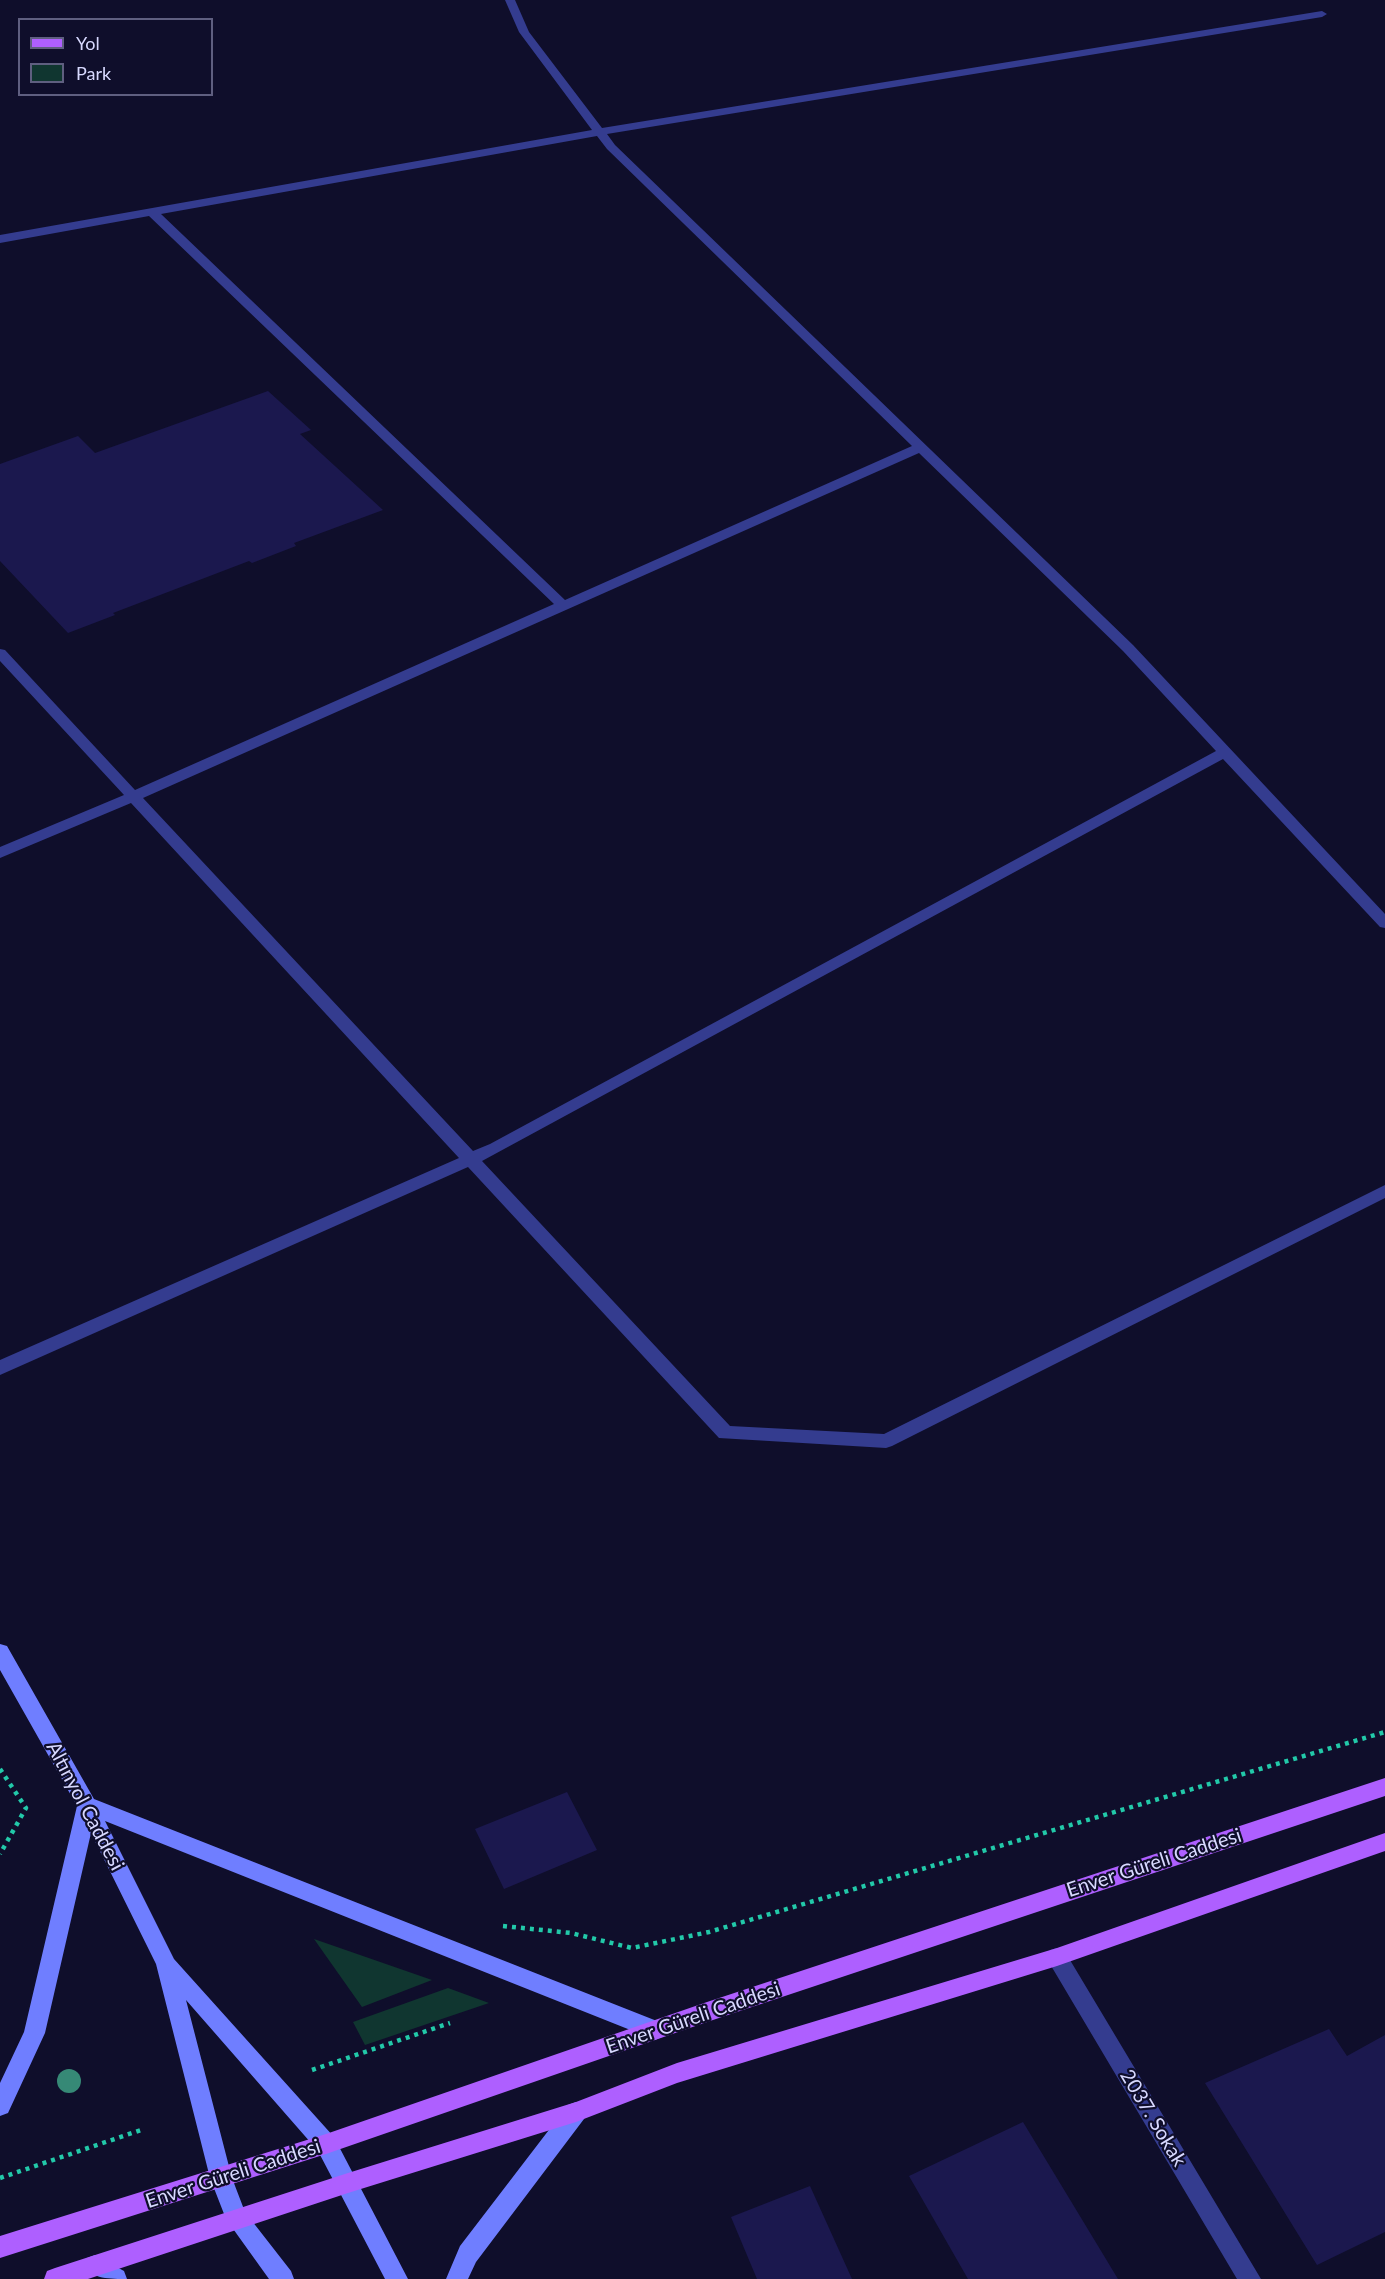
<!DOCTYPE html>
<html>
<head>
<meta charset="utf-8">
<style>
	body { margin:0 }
	#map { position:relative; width:1385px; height:2279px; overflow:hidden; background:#0f0e2b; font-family:Lato,sans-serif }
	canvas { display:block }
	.legend { position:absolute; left:18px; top:18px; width:195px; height:78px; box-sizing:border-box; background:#0f0e2b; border:2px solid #5f5f80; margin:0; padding:8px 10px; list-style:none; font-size:18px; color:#d8d9ff }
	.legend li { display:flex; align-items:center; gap:12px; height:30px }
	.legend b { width:30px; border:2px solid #5f5f80 }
</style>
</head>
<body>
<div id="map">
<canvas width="1385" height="2279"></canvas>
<ul class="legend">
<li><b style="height:8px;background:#ae5fff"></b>Yol</li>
<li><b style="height:16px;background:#103630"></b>Park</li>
</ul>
</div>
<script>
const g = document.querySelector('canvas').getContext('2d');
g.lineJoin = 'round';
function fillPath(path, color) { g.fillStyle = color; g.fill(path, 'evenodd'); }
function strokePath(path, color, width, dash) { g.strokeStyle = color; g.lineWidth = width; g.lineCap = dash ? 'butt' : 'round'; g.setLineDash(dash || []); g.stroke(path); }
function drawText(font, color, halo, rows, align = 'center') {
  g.font = font + ' Lato,sans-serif'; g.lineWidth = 4.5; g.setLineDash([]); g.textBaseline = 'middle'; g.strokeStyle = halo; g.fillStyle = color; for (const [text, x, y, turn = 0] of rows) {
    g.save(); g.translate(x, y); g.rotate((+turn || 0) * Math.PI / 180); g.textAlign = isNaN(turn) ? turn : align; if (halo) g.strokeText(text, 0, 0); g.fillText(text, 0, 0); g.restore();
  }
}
fillPath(new Path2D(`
	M314 1939 432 1980 362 2007Z
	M448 1988 489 2003 365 2045 353 2022Z`), '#103630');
fillPath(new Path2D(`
	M268 391 311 430 300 434 383 510 294 543 296 546 252 563 249 561 113 613 115 615 68 633 0 561V464L78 436 95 453Z
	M567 1792 597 1850 504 1889 475 1829Z
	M1329 2029 1347 2056 1385 2035V2232L1317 2265 1205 2083Z
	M1023 2122 1118 2279H968L909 2176Z
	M810 2186 852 2279H757L731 2217Z`), '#1b184e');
strokePath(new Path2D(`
	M0 1769 26 1808 0 1854
	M503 1926 571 1933 632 1948 709 1932 1385 1732
	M312 2070 450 2023
	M0 2178 141 2130`), '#22c9a9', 4.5, [4, 5]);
fillPath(new Path2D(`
	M505 0H515L529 32 602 128 1322 11 1327 14 1322 17 607 134 615 145 1133 645 1385 914V928L1380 927 1223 759 482 1161 730 1426 884 1434 1385 1185V1198L892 1446 886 1448 719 1438 468 1167 0 1375V1360L459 1158 131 803 0 858V847L124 795 0 661V649L5 650 135 790 554 604 149 216 0 243V235L592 130 519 32ZM597 136 607 149 912 446 565 600 161 214ZM919 453 1123 651 1216 751 490 1144 473 1151 143 798Z
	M1057 1948 1064 1950 1261 2279H1237L1050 1964 1047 1957 1050 1950Z`), '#343c8f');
fillPath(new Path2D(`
	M0 1644 7 1646 94 1799 662 2023 666 2030 662 2037 655 2040 648 2037 105 1821 174 1959 334 2137 408 2279H385L318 2151 186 2000 232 2178 245 2212 291 2271 294 2279H269L226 2219 210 2178 156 1964 91 1833 45 2033 8 2113 0 2116V2083L24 2032 77 1806 0 1670Z
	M576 2102 584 2105 587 2112 584 2119 476 2262 468 2279H446L460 2246 568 2105Z
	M95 2255 124 2271 127 2279C111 2279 91 2279 84 2266L87 2258Z`), '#6f7eff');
fillPath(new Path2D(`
	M1385 1778V1796L707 2022 326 2154 0 2258V2236L326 2134 707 2002Z
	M1385 1833V1851L1057 1966 677 2083 576 2122 348 2193 88 2279H44L47 2271 55 2268 348 2173 576 2102 677 2063 1057 1948Z`), '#ae5fff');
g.fillStyle = '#368976';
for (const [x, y] of [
	[69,2081]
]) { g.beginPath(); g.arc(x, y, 12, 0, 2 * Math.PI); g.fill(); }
drawText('20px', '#d8d9ff', '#0f0e2b', [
	["Altınyol Caddesi",85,1806,62],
	["Enver Güreli Caddesi",1154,1863,-18],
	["Enver Güreli Caddesi",693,2018,-19],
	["2037. Sokak",1153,2118,59],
	["Enver Güreli Caddesi",233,2174,-18]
]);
</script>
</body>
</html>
